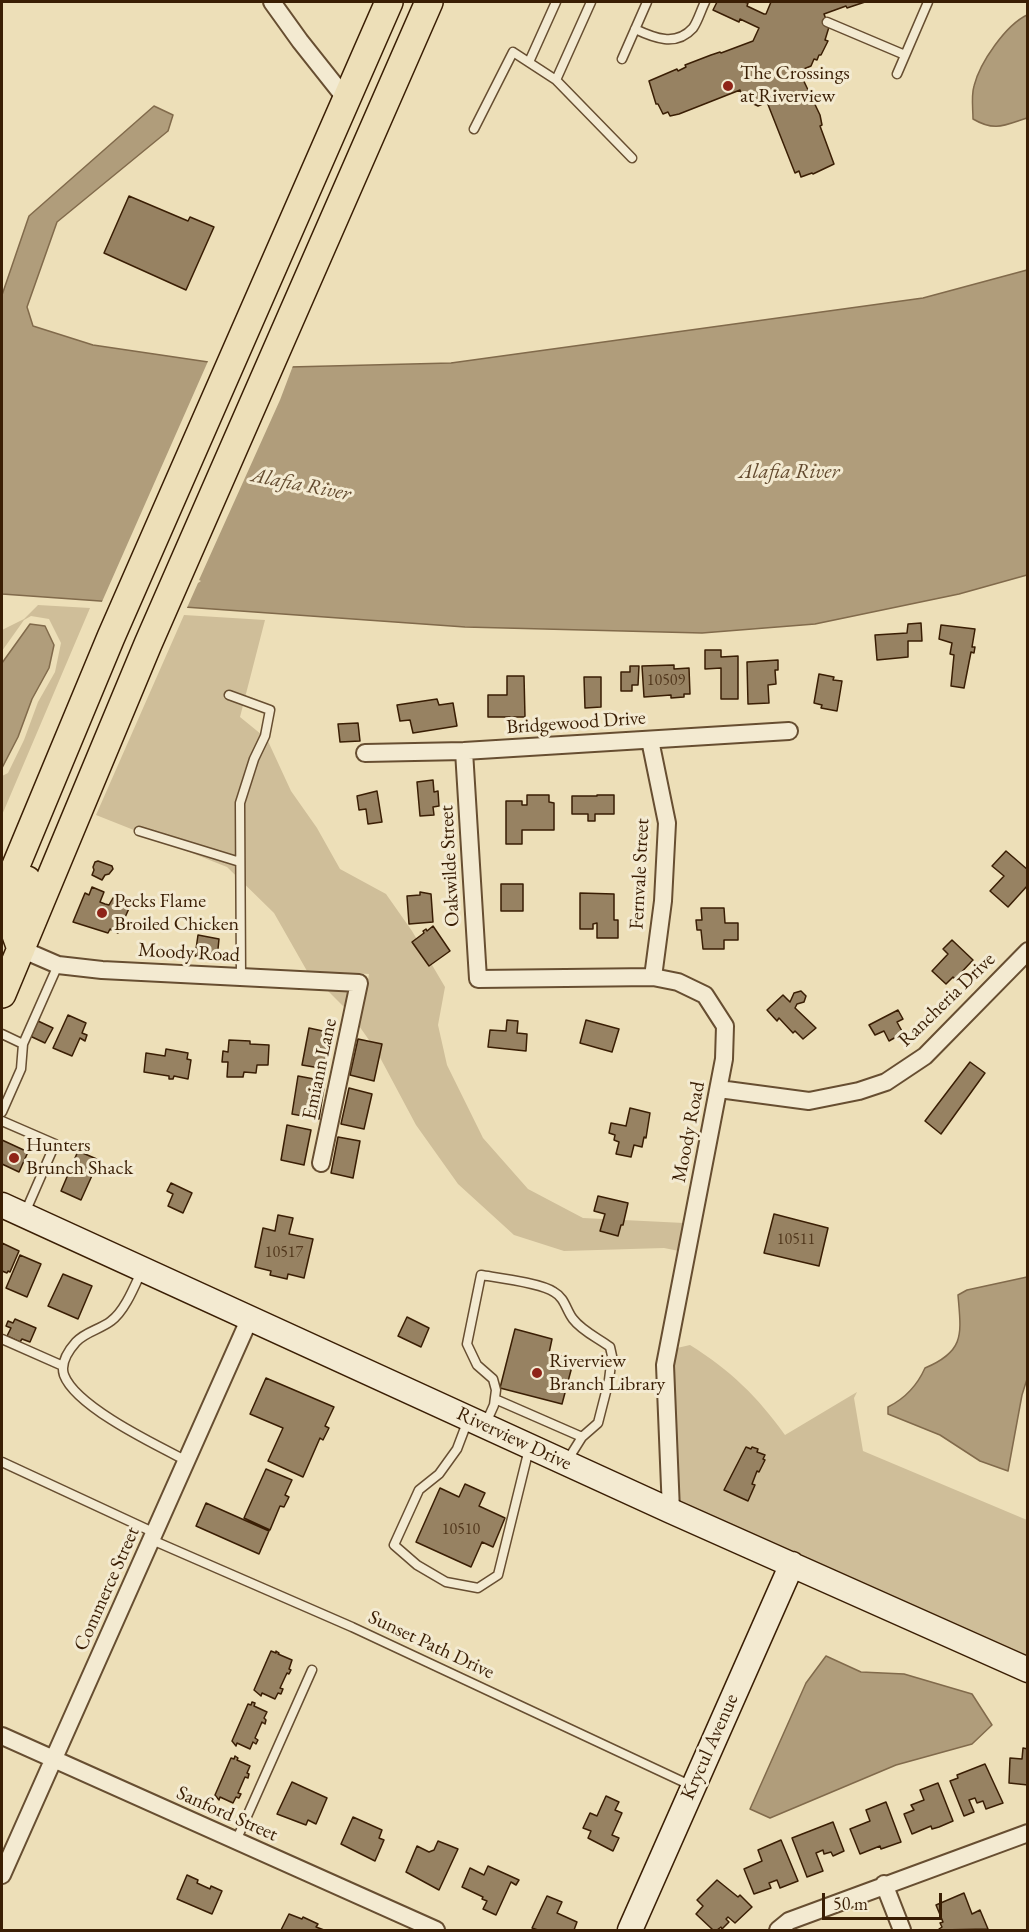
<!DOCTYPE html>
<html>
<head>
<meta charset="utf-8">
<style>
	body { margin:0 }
	#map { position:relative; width:1029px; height:1932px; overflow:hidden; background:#eddfb8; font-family:"EB Garamond",serif }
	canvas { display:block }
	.frame { position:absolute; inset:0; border:3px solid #3a1e04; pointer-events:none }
	.scale { position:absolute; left:822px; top:1893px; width:120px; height:27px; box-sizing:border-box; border:3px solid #3a1e04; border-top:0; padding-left:8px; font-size:18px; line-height:21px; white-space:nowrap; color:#3a1e04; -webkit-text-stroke:4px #f3ead1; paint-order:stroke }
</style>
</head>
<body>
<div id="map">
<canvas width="1029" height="1932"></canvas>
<div class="frame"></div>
<div class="scale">50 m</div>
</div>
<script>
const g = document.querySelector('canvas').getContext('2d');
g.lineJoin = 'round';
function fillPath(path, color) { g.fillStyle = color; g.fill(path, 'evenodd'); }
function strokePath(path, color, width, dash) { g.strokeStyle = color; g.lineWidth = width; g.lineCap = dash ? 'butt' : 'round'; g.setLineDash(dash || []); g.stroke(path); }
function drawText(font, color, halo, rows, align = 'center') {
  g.font = font + ' "EB Garamond",serif'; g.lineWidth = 6; g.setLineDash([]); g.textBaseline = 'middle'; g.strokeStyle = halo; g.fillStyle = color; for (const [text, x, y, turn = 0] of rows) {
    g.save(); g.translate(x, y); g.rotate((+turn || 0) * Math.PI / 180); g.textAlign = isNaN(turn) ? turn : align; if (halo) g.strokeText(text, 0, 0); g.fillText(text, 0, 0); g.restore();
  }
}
fillPath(new Path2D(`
	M38 605 90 608 2 815V776L8 773 24 740 38 702 55 672 61 643 49 619 31 616 24 620 2 651V630L24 619Z
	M184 615 265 620 240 717 267 739 291 791 317 828 340 869 386 894 412 931 445 987 438 1025 447 1065 483 1138 528 1189 583 1218 684 1223 679 1251 664 1248 564 1251 514 1235 458 1184 416 1125 376 1050 350 1013 327 990 366 992 369 974 307 971 274 913 227 867 96 815Z
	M690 1345C731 1371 757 1396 785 1435L857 1392 854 1398 863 1451 1027 1520V1660L679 1504 673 1365 677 1348Z`), '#cfbe99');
const water = new Path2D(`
	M1027 15V118C1005 125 995 132 973 119 973 109 971 96 974 86 980 62 1006 25 1027 15Z
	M154 106 173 115 168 131 57 222 27 307 33 326 93 345 249 368 451 363 923 298 1027 270V575L959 594 815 624 702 633 465 627 2 594V295L29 216Z
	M30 624 45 626 54 645 49 668 32 699 18 737 2 768V663Z
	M1027 1277V1379L1022 1395 1008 1471 980 1461 940 1435 888 1414V1407C906 1398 917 1386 925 1368 966 1351 961 1333 958 1295L967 1290Z
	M826 1656 861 1672 904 1674 972 1694 992 1725 972 1744 896 1765 770 1818 750 1809 806 1683Z`);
fillPath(water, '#b09d7b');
strokePath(water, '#816a4b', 1.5);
fillPath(new Path2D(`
	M209 359 249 365 294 363 280 400 199 580 201 581 198 583 186 610 101 604Z`), '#eddfb8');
const building = new Path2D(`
	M717 2H744L748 3 747 6 764 14H766L771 2H865L847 8 846 6 824 14 829 27 825 40 828 41 821 55H819L817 60 814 59 811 66 799 71 820 115 822 125 820 126 834 164 813 174 812 173 801 177 799 171 795 173 767 102 758 106 743 99 740 90 679 114 670 116 668 112 663 114 658 104H656L649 81 677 69 678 71 686 67 685 65 711 55 720 52 721 53 753 41 759 28 740 19 739 22 713 10Z
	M129 196 188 221 190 217 214 227 186 290 104 253Z
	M921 623 922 641H908V657L877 660 875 635 907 633 908 624Z
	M941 625 975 629 972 647H975L974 653 971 652 964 688 951 686 954 655 950 654 952 643 939 639Z
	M705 650H721V657L738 656V699H721V668L705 669Z
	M778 660V670H775L776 684 768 685 769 703 748 704 747 662Z
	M674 665V669L689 668 690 694H684V697L671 698V695L644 697 642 666Z
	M630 666H639L638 685H632V691H621V672H630Z
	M819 674 834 677 833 680 842 681 837 711 821 708 822 705 814 703Z
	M507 676H524L525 717H488V695H507Z
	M584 677H601V707L585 708Z
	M437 699 439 705 453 703 457 726 413 733 410 720 400 721 397 705Z
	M358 723 360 741 340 742 338 724Z
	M433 780 434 792 438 791 439 806 433 807 434 815 420 816 417 782Z
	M377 791 382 822 368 824 366 809 359 810 357 796Z
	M527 795H549V802L554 803V830H522V844H506V801H522V805H527Z
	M597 795H614V814H595V821H588V814H572V796H597Z
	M1006 851 1028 870V885L1008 907 990 891 1004 876 992 866Z
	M98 861 112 866 113 869 109 874 105 875 102 880 92 875 94 870 93 867 95 862Z
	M501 884H523V911H501Z
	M92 887 104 892 100 902 105 904 109 905 113 898 131 904 118 933 110 929 108 933 73 922 85 893 89 895Z
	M420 892 431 894 433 922 409 924 407 896 420 895Z
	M580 893 614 894V920H618V938H597V923L593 924V929H580Z
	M701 908H724L725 923H738V940H724V949H703L701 930H697L696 920H702Z
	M433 926 450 951 429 966 412 942 424 933 423 931 426 929 427 931Z
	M198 935 219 939 217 959 195 956Z
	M952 940 973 960 955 979 953 977 946 984 932 971 948 954 943 949Z
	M801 991 806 996 804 1002 797 1004 795 1008 816 1028 803 1039 795 1031 793 1033 779 1018 777 1021 767 1010 783 995 790 1002 794 993Z
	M898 1010 903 1019 897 1022 903 1033 889 1041 884 1031 875 1035 869 1025Z
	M68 1015 86 1023 82 1033 87 1035 85 1041 80 1038 72 1056 53 1048Z
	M507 1020 518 1021 517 1033 527 1034 526 1051 488 1047 490 1030 506 1031Z
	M586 1020 619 1029 612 1052 580 1043Z
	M38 1021 53 1028 45 1043 30 1036Z
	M309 1028 332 1033 326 1069 302 1065Z
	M358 1039 382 1044 374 1081 350 1075Z
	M229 1040 250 1041V1044L269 1045 268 1065H257L256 1073 244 1072 243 1077H227L228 1062H222L223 1051 228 1052Z
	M166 1049 188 1053 187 1059 191 1060 188 1079 174 1076 173 1079H169V1076L144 1072 146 1053 165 1056Z
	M970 1062 985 1073 941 1134 925 1121Z
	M298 1076 325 1081 319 1119 292 1114Z
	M349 1088 372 1094 364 1129 341 1124Z
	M630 1108 650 1113 646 1138 644 1137 642 1147 634 1145 631 1157 616 1154 619 1142 614 1140 615 1135 609 1133 611 1123 626 1126Z
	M287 1125 311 1130 304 1165 281 1160Z
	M338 1137 360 1141 353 1178 331 1173Z
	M2 1140 28 1152 19 1172 2 1164Z
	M78 1151 99 1160 81 1200 61 1191Z
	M171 1183 192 1193 183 1213 168 1206 173 1194 167 1191Z
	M598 1196 628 1203 623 1225H621L618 1236 600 1231 605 1214 594 1211Z
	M774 1214 828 1228 819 1266 764 1253Z
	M278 1215 293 1218 289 1234 313 1239 304 1278 288 1274 287 1279 270 1275 271 1271 255 1267 263 1228 275 1231Z
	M2 1243 19 1251 10 1272 8 1271 7 1273 2 1271Z
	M20 1255 41 1264 27 1297 6 1288Z
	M63 1274 92 1286 78 1319 48 1306Z
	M407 1317 429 1328 421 1347 398 1336Z
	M15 1319 36 1328 30 1342 22 1339 20 1342 7 1336 11 1328 6 1326 8 1321 13 1323Z
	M515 1329 552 1339 549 1353 574 1359 562 1404 500 1388Z
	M266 1378 334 1407 325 1426 329 1428 323 1440 320 1438 303 1477 268 1461 283 1428 250 1414Z
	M746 1447 751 1449 752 1447 758 1449 757 1452 765 1455 763 1459 765 1460 759 1472 757 1471 752 1484 755 1485 748 1501 724 1490Z
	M266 1469 292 1480 285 1495 289 1497 284 1507 280 1506 270 1530 244 1518Z
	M465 1484 485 1493 479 1506 505 1518 493 1547 482 1542 471 1567 416 1542 440 1488 459 1497Z
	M206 1503 269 1531 259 1554 196 1526Z
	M271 1651 276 1653V1651L279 1653 278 1654 292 1660 289 1669 291 1670 289 1674 287 1673 280 1688 283 1689 281 1694 278 1693 275 1699 262 1693 261 1696 254 1690Z
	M252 1702 255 1703 254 1706 267 1712 264 1718 266 1720 265 1724 262 1722 255 1738 258 1740 256 1744 253 1742 250 1749 237 1743 236 1746 232 1741 248 1704 251 1705Z
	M1023 1748 1028 1749V1785L1009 1783 1010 1758 1022 1759Z
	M235 1756 238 1758 237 1760 250 1766 247 1773 249 1774 248 1778 245 1777 238 1793 241 1794 239 1798 236 1797 233 1803 220 1797 219 1800 215 1795 231 1758 234 1759Z
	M985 1764 1003 1803 986 1809 983 1801 977 1803 975 1798 969 1800 974 1812 964 1816 950 1781 958 1778 957 1775Z
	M292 1782 327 1798 316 1824 308 1820 306 1825 277 1814Z
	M938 1783 953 1821 939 1827 932 1829 931 1826 912 1834 904 1814 914 1810 911 1805 924 1800 920 1790Z
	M606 1796 619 1802 615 1810 622 1813 612 1835 619 1838 613 1851 588 1838 591 1831 583 1828 590 1813 597 1816Z
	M886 1802 901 1842 881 1849 880 1846 860 1854 850 1829 870 1821 866 1810Z
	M353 1817 382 1830 379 1838 384 1840 375 1861 341 1844Z
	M833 1822 844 1851 833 1856 831 1852 824 1854 823 1850 816 1853 823 1871 807 1877 792 1838Z
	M781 1840 798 1881 780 1888 777 1880 769 1883 771 1888 754 1894 744 1869 762 1861 758 1850Z
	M438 1841 458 1849 439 1890 406 1872 417 1846 429 1852 434 1850Z
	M488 1866 519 1880 516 1885 511 1882 496 1915 483 1909 487 1901 482 1899 483 1897 462 1887 470 1868 484 1875Z
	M187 1875 198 1880 197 1883 210 1889 211 1886 222 1891 212 1914 177 1899Z
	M717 1880 738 1897 740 1895 752 1907 735 1923 728 1917 726 1919 729 1922 722 1929 721 1927 717 1930H713L696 1914 703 1906 697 1900Z
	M964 1893 972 1914 980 1910 988 1929 940 1930 939 1929 942 1927 940 1923 943 1922 936 1905Z
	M547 1896 562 1902 557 1913 577 1922 574 1930H538L532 1928Z
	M289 1914 302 1919 303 1917 318 1924 316 1927 324 1930H281Z`);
fillPath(building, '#978262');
strokePath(building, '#3a1e04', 1.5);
const lane = new Path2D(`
	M591 2 556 80 632 158
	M827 22 905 55
	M635 29C654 38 676 47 693 28 698 21 701 10 705 2
	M622 59 647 2
	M529 62 556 2
	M897 74 928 2
	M474 129 513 52 556 80
	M229 695 270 710 265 736 254 759 240 803 241 977
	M139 831 240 862
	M2 1034 23 1044
	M2 1112 21 1069 23 1044 58 965
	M2 1121 55 1144 24 1215
	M142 1270C135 1285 125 1311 111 1321 101 1329 85 1332 76 1342 68 1351 60 1363 64 1375 76 1407 156 1445 187 1461
	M2 1339 63 1366
	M495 1399 582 1437
	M468 1420 457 1449 439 1474 419 1490 394 1545 417 1565 446 1582 478 1588 498 1575 529 1449
	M485 1425 494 1405 496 1390 493 1379 477 1365 467 1344 481 1275C499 1278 541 1283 554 1292 565 1298 566 1310 573 1319 582 1331 598 1338 610 1347L612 1356 609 1380 598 1423 582 1437 567 1461
	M2 1462 155 1533
	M152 1540 352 1627 692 1786
	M236 1841 312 1670`);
const street = new Path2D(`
	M272 2 300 41 346 99
	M650 740 667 823 663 901 653 977
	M464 751 478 979 653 977 678 982 705 995 725 1026 724 1059 665 1365 671 1511
	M365 753 464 751 789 731
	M21 949 58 965 102 970 359 983 321 1163
	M719 1089 809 1101 859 1091 886 1082 925 1056 1028 951
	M2 1736 436 1930
	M2 1875 249 1320
	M884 1884 902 1930
	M778 1930 789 1921 1028 1833`);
const secondary = new Path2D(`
	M2 1205 671 1511 1028 1670
	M630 1930 792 1564`);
const primary = new Path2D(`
	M2 899 111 637 389 2
	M21 949 11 921 27 880
	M2 994 148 644 429 2`);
strokePath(lane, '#674e31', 11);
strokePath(street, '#674e31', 20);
strokePath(secondary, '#3a1e04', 27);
strokePath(primary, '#3a1e04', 30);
strokePath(lane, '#f3ead1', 8);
strokePath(street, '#f3ead1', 16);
strokePath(secondary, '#f3ead1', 24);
strokePath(primary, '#eddfb8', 27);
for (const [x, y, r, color] of [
	[728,86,6,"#8f2418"],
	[102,913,6,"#8f2418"],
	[14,1158,6,"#8f2418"],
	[537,1373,6,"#8f2418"]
]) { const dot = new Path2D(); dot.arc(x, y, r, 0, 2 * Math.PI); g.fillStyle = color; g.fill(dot); strokePath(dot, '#f3ead1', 2); }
drawText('16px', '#51371c', null, [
	["10509",666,681],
	["10511",796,1240],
	["10517",284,1253],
	["10510",461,1530]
]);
drawText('20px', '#3a1e04', '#f3ead1', [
	["The Crossings",740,74],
	["at Riverview",740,97],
	["Pecks Flame",114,902],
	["Broiled Chicken",114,925],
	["Hunters",26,1146],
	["Brunch Shack",26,1169],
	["Riverview",549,1362],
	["Branch Library",549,1385]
], 'left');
drawText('20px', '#3a1e04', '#f3ead1', [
	["Bridgewood Drive",576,723,-4],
	["Oakwilde Street",450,866,-93],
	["Fernvale Street",640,874,-87],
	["Moody Road",189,953,3],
	["Rancheria Drive",947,1000,-44],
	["Emiann Lane",320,1069,-78],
	["Moody Road",689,1132,-79],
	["Riverview Drive",514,1439,25],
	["Commerce Street",107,1589,-66],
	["Sunset Path Drive",431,1645,25],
	["Krycul Avenue",710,1747,-66],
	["Sanford Street",227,1814,24]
]);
drawText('italic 21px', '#634a2e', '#f3ead1', [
	["Alafia River",789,472],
	["Alafia River",301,485,11]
]);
</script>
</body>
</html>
